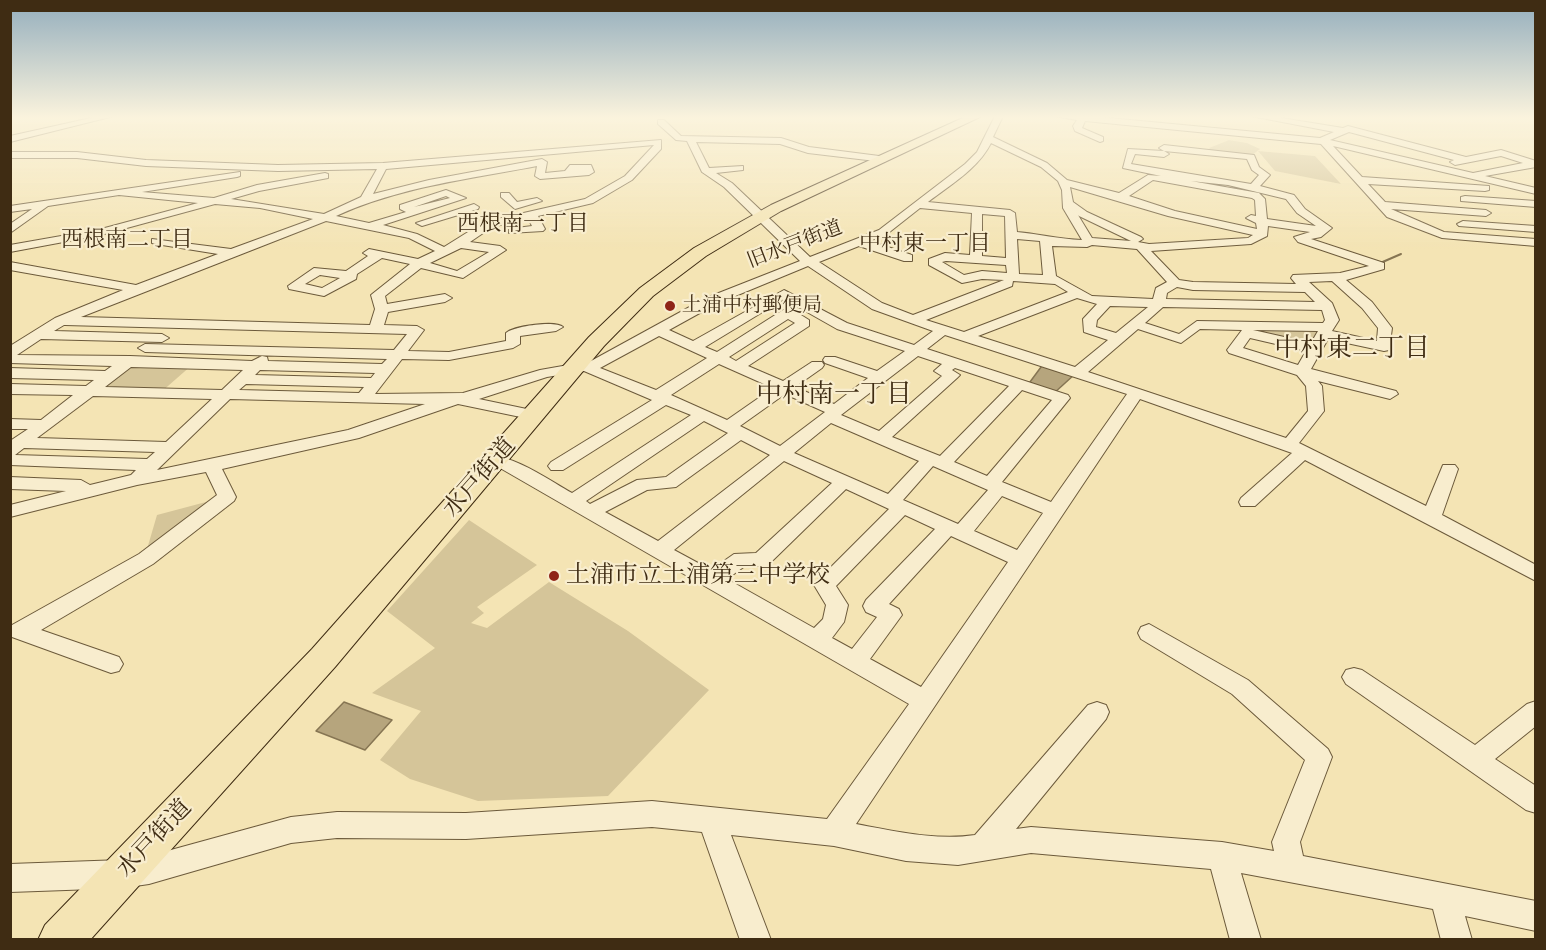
<!DOCTYPE html>
<html>
<head>
<meta charset="utf-8">
<style>
	body { margin:0 }
	#map { position:relative; width:1546px; height:950px; overflow:hidden; background:#f4e4b4; font-family:"IM FELL Great Primer",serif }
	canvas { display:block }
	.frame { position:absolute; inset:0; border:12px solid #3f2c13; pointer-events:none }
</style>
</head>
<body>
<div id="map">
<canvas width="1546" height="950"></canvas>
<div class="frame"></div>
</div>
<script>
const g = document.querySelector('canvas').getContext('2d');
g.lineJoin = 'round';
function fillPath(path, color) { g.fillStyle = color; g.fill(path, 'evenodd'); }
function strokePath(path, color, width, dash) { g.strokeStyle = color; g.lineWidth = width; g.lineCap = dash ? 'butt' : 'round'; g.setLineDash(dash || []); g.stroke(path); }
function drawText(font, color, halo, rows, align = 'center') {
  g.font = font + ' "IM FELL Great Primer","Noto Serif JP",serif'; g.lineWidth = 4.5; g.setLineDash([]); g.textBaseline = 'middle'; g.strokeStyle = halo; g.fillStyle = color; for (const [text, x, y, turn = 0] of rows) {
    g.save(); g.translate(x, y); g.rotate((+turn || 0) * Math.PI / 180); g.textAlign = isNaN(turn) ? turn : align; if (halo) g.strokeText(text, 0, 0); g.fillText(text, 0, 0); g.restore();
  }
}
fillPath(new Path2D(`
	M1229 140 1247 143 1260 149 1251 156 1212 151 1209 148Z
	M1258 151 1315 156 1341 184 1275 171Z
	M1221 326 1326 328 1314 348Z
	M128 363 192 365 160 393 93 391Z
	M221 498 145 556 157 515Z
	M469 520 537 565 477 607 484 613 471 623 487 628 549 582 628 631 709 690 608 796 478 801 410 779 380 760 421 711 372 693 435 648 387 611Z`), '#d5c599');
const water = new Path2D(`
	M1044 363 1075 374 1053 394 1027 386Z
	M344 702 392 720 365 750 316 731Z`);
fillPath(water, '#b6a57d');
strokePath(water, '#867553', 1.5);
strokePath(new Path2D(`
	M1378 264 1401 254`), '#867553', 2);
const minor = new Path2D(`
	M100 116H114L10 142V136Z
	M995 116H1003L993 137 1047 163 1067 180 1119 193 1148 175 1161 176 1123 168 1128 149 1164 151 1169 154 1164 157 1135 154 1131 164 1251 184 1259 175 1252 170 1247 159 1164 151 1159 148 1164 145 1254 155 1259 167 1270 175 1260 186 1294 195 1305 209 1332 228 1321 237 1311 239 1384 263V269L1346 280 1372 302 1392 328 1389 350 1384 351 1328 339 1311 369 1396 391 1398 394 1390 399 1318 381 1322 386 1324 411 1299 443 1426 506 1443 465H1455L1458 469 1442 515 1536 565V581L1305 460 1255 506H1241L1239 502 1241 498 1292 453 1140 399 856 824C895 831 936 841 975 835L1088 705 1097 702 1106 705 1109 712 1106 719 1016 829 1031 827 1222 842 1274 851 1272 842 1305 760 1232 694 1141 639 1138 633 1141 627 1149 624 1248 680 1328 749 1332 757 1300 842 1303 856 1536 901V931L1465 916 1472 940H1441L1433 909 1241 873 1261 940H1230L1211 869 1031 853 958 865 906 861 834 846 731 835 771 940H740L702 832 652 827 466 839 337 838 291 843 149 884 122 888 10 892V864L122 860 149 856 291 817 337 812 466 813 652 801 827 819 909 704 500 468 488 465 485 461 488 457C510 452 552 482 572 493L691 415 666 405 563 470H551L548 466 551 462 652 400 584 371 547 377 479 399 541 412 543 415 541 418 535 420 458 404 359 438 222 469 236 497 234 501 153 564 41 630 119 657 123 664 119 671 111 673 12 637V625L139 554 217 495 206 472 137 485 10 517V505L66 491 10 489V477L81 480 90 485 131 475 136 470 10 465V441L28 429H10V419L41 420 73 395 10 394V384L86 386 94 380 10 378V368L105 371 112 366 10 363V346L55 318 123 290 10 270V262L136 285 218 254 156 244 152 243V239L231 249 313 219 260 208 215 204 101 235 10 252V245L101 229 198 203 119 195 48 206 10 233V224L32 209 10 212V206L240 172V176L237 177 142 192 214 198 257 185 325 173 328 174V178L259 191 231 199 324 214 361 197 377 169 278 171 146 166 77 158H10V152H77L146 160 278 165 383 163 661 140V149L632 180 593 203 538 216 545 229 543 231 509 233V229L532 226 528 218 492 227 470 242 500 246 506 250 463 278 421 268 385 296 387 304 445 294 452 298 445 302 388 312 384 325 417 326 424 330 408 351 449 352 506 341V333C513 326 556 320 563 327L556 331 520 336V344L513 348 449 360 402 359 375 394 463 393 540 370 591 361 706 298 800 261 724 187 702 172 687 141 676 140 658 124V120H664L681 136 781 138 809 147 887 157 889 159 884 162 808 153 780 144 696 142 709 168 743 166V170L716 173 732 183 810 257 879 230 965 164 977 152ZM991 143 1041 167 1058 181 1062 190 1063 208 1082 240C1058 239 1040 234 1017 232L1015 213 1010 210 928 202C950 185 978 169 991 143ZM654 145 625 176 585 199 484 222 444 247 417 234 383 225 466 198 446 190 400 205V209L406 212 369 223 336 216C399 187 469 179 537 166L535 176 540 179 589 175 594 172 591 165H570L565 171 545 173 547 162 542 159 429 180 373 194 386 169ZM1153 180 1252 198 1255 200 1256 216 1251 215 1246 218 1256 223 1257 229 1175 211 1129 196ZM1191 181 1228 185 1286 199 1297 213 1316 226 1267 219 1265 199 1259 193ZM1070 187 1168 216 1253 235 1248 238 1149 244 1138 242 1143 239 1141 237 1087 212 1073 202ZM446 196 450 198 414 207ZM920 208 972 213 970 255 945 253 929 259V265L962 283 982 279 1004 280 913 315 882 303 819 262 859 246 904 261H912V255L870 241 887 234ZM982 214 1005 216 1006 258 982 256ZM1078 215 1079 216 1131 241 1092 238ZM326 221 409 238 435 251 418 259 369 249 363 253 368 256 346 271 314 268 288 286 289 289 324 296 356 279 357 274 382 258 410 264 371 295 375 309 370 325 81 317ZM1268 226 1310 232 1294 237 1298 242 1369 266 1340 273 1293 275 1291 278 1296 284 1193 282 1179 280 1151 251 1251 244 1267 236ZM1017 239 1040 241 1043 275 1019 274ZM1092 245 1137 249 1167 282 1156 288 1153 299 1092 296 1056 276 1052 246 1087 247ZM461 248 489 252 457 271 430 263ZM946 261 1006 265 1007 273 982 271 964 275 942 262ZM808 266 872 309 933 331 914 345 847 323 784 290 693 341 669 330 716 304ZM320 275 340 278 322 288 305 284ZM1013 281 1055 284 1068 292 964 332 926 320 1012 286ZM1332 281 1362 308 1378 328 1377 341 1332 331 1339 320 1332 303 1309 282ZM1177 287 1193 290 1305 292 1315 302 1166 299 1167 293ZM1077 298 1097 304 1083 319 1084 332 1108 340 1075 367 978 336ZM784 299 837 329 905 351 877 371 835 357H825L823 360 825 363 868 378 834 404 795 387 822 368 824 365 822 362H812L783 381 748 366 809 326V320L793 310H783L717 352 705 347ZM1110 306 1148 307 1116 333 1096 327 1097 320ZM1163 307 1322 310 1325 320 1323 323 1197 321 1179 334 1145 323ZM788 319 795 323 736 361 729 357ZM64 325H65L407 334 394 350 145 344 138 348 145 352 387 359 382 364 268 361 267 357 262 356 252 361 130 356 17 355 41 339 162 342 169 338 162 334 54 331ZM1138 329 1181 343 1200 329 1242 330 1227 350 1229 353 1297 375 1306 386 1308 411 1286 438 1088 372ZM1253 330 1318 331 1311 343ZM945 335 1127 394 1051 502 1002 482 1070 398 1068 395 927 349ZM659 336 707 358 656 390 600 368ZM1250 338 1306 351 1298 365 1243 348ZM918 356 942 364 934 371 942 376 879 431 841 415ZM719 364 773 388 727 420 671 395ZM131 367 243 370 222 390 105 387ZM955 368 1009 386 940 456 892 437 957 378 960 375 952 370ZM260 370 375 373 371 378 255 375ZM246 384 364 387 359 393 239 390ZM1022 390 1052 400 987 476 954 462ZM785 394 825 412 780 446 740 426ZM93 396 212 399 166 442 37 438ZM230 399 425 404 348 430 157 470ZM704 421 728 433 666 477 637 480 590 504 586 501ZM831 423 919 461 888 494 794 453ZM741 440 770 455 658 541 605 512 647 490 676 487ZM24 448 155 452 147 459 15 455ZM784 461 832 483 756 553 734 554 711 570 674 550ZM933 466 988 490 958 524 903 500ZM846 489 889 509 818 580 814 585 826 605 823 619 814 628 727 579 745 566H767ZM1002 496 1043 513 1017 550 974 531ZM905 515 935 529 866 600 863 606 866 612 877 617 852 649 832 638 844 622 848 605 836 586ZM951 536 1008 562 921 687 870 659 902 615 899 609 889 604Z
	M1055 116H1088L1320 138 1334 132 1251 116H1269L1343 128 1348 126 1466 157 1501 150 1536 161V167L1485 176 1536 188V194L1333 146 1362 177 1489 186V190L1485 191 1368 184 1385 202 1486 210 1491 213 1486 216 1391 209 1444 232 1536 239V246L1442 238 1387 217 1321 144 1085 121 1082 128 1103 137V141L1100 142 1075 131 1073 126 1077 120ZM1349 132 1454 160 1450 162 1455 165 1501 156 1523 163 1473 173 1330 140Z
	M501 193H509L517 202 537 198 542 201 515 209 501 197Z
	M1465 196 1536 201V207L1461 201V197Z
	M474 204 479 207 478 209 422 226 416 223Z
	M1463 221 1536 226V232L1459 226 1457 224Z
	M1354 668 1362 670 1475 745 1527 704 1536 701V726L1495 759 1536 786V813L1526 810 1346 684 1342 677 1346 670Z`);
const highway = new Path2D(`
	M967 116H982L781 211 706 256 653 296 604 346 335 667 90 940H38L45 925 312 649 589 337 640 288 694 248 771 205Z`);
strokePath(minor, '#6c5a3b', 2);
strokePath(highway, '#3f2c13', 2);
fillPath(minor, '#f8edce');
fillPath(highway, '#f4e4b4');
const sky = g.createLinearGradient(0, 0, 0, 249);
sky.addColorStop(0, '#94aebd');
sky.addColorStop(0.47, '#faf3dd');
sky.addColorStop(1, '#faf3dd00');
g.fillStyle = sky;
g.fillRect(0, 0, 1546, 249);
for (const [x, y, r, color] of [
	[670,306,6,"#8f2418"],
	[554,576,6,"#8f2418"]
]) { const dot = new Path2D(); dot.arc(x, y, r, 0, 2 * Math.PI); g.fillStyle = color; g.fill(dot); strokePath(dot, '#f8edce', 2); }
drawText('20px', '#3f2c13', '#f8edce', [
	["旧水戸街道",795,245,-21]
]);
drawText('20px', '#3f2c13', '#f8edce', [
	["土浦中村郵便局",682,306]
], 'left');
drawText('22px', '#3f2c13', '#f8edce', [
	["西根南一丁目",523,225],
	["西根南二丁目",127,241],
	["中村東一丁目",925,245]
]);
drawText('24px', '#3f2c13', '#f8edce', [
	["水戸街道",480,478,-49],
	["水戸街道",155,839,-47]
]);
drawText('24px', '#3f2c13', '#f8edce', [
	["土浦市立土浦第三中学校",566,576]
], 'left');
drawText('26px', '#3f2c13', '#f8edce', [
	["中村東二丁目",1352,350],
	["中村南一丁目",834,396]
]);
</script>
</body>
</html>
